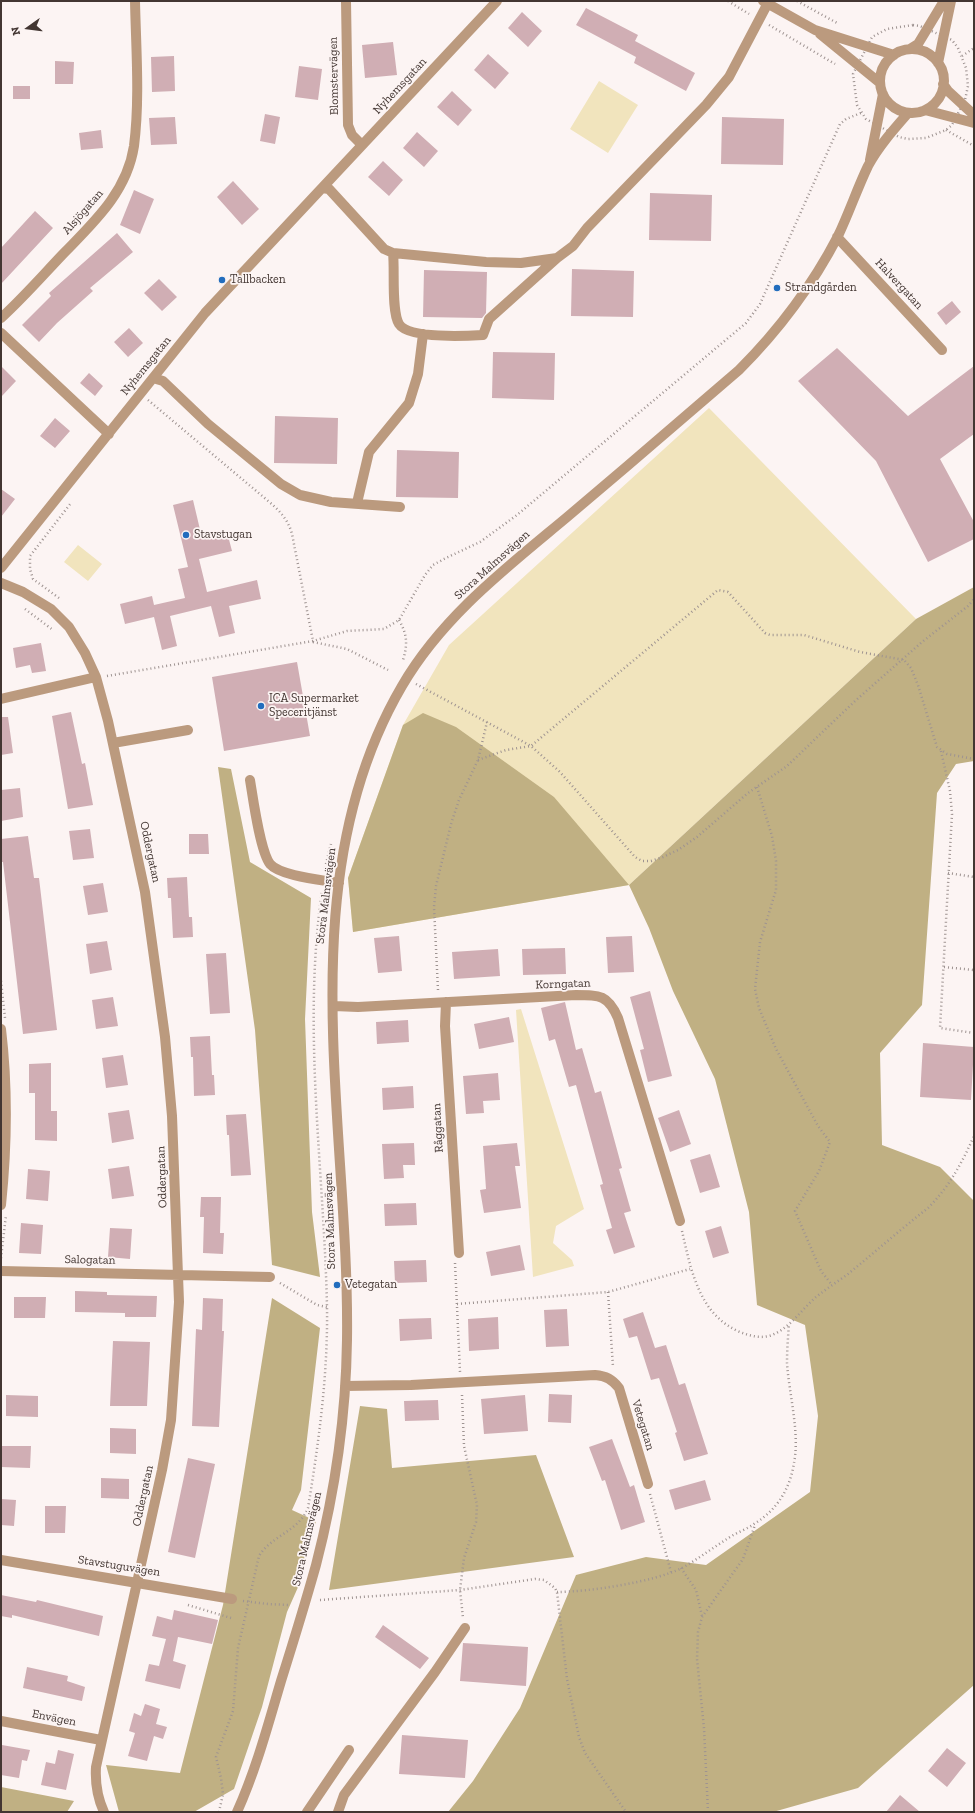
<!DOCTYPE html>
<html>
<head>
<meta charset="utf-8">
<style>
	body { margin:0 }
	#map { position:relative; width:975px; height:1813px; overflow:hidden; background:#fcf4f3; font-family:"Zilla Slab",serif }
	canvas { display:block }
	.frame { position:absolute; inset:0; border:2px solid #433632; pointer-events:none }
	.north { position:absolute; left:8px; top:8px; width:40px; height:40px; -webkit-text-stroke:3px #fcf4f3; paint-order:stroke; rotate:256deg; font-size:11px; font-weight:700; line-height:16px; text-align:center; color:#433632 }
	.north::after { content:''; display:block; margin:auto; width:14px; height:18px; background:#433632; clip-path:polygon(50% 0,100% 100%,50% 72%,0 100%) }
</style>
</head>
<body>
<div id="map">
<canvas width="975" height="1813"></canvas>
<div class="frame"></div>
<div class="north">N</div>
</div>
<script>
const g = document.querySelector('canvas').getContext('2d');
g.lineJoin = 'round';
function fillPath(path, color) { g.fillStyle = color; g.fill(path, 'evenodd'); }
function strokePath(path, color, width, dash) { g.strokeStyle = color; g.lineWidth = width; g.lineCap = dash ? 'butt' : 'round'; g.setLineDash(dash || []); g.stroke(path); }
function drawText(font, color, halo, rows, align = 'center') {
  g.font = font + ' "Zilla Slab",serif'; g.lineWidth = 3.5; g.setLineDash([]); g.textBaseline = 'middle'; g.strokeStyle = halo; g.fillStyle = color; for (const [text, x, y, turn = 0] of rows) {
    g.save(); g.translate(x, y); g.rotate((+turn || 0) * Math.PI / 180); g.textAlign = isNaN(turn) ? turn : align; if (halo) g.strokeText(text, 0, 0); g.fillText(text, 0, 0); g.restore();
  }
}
fillPath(new Path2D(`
	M599 81 638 105 608 153 570 129Z
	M709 408 916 619 629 885 353 932 348 878 403 725 449 645Z
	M78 545 102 564 88 581 64 562Z
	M521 1009 584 1209 556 1226 553 1243 572 1260 574 1266 533 1277 516 1010Z`), '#f1e4bd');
fillPath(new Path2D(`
	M974 587V761L956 764 937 793 922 1005 880 1053 882 1145 940 1167 974 1201V1685L858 1788 773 1812H448L473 1781 520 1708 576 1575 646 1557 706 1565 810 1492 818 1416 805 1325 757 1305 749 1212 715 1079 673 991 649 928 629 885 353 932 348 878 403 725 423 713 456 727 554 797 629 885 916 619Z
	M218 767 231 769 250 862 311 898 305 1019 312 1212 320 1277 272 1265 255 1030Z
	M272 1298 320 1328 301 1490 292 1510 316 1521 299 1585 287 1612 262 1707 234 1789 194 1812H119L106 1765 180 1773 223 1605Z
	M360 1406 387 1409 392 1468 536 1455 574 1557 329 1590Z
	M1 1787 74 1801 67 1812H1Z`), '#c0b083');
fillPath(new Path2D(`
	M586 8 638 35 635 41 695 73 686 91 634 63 636 57 576 25Z
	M522 12 542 31 528 47 508 28Z
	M393 42 397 75 365 78 362 45Z
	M488 54 509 73 495 89 474 70Z
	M174 56 175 91 152 92 151 57Z
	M55 61 74 62 73 84H55Z
	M299 66 322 69 318 100 295 97Z
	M13 86H30V99H13Z
	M452 91 472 110 458 126 437 107Z
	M265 114 280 117 275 144 260 141Z
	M175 117 177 144 151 145 149 118Z
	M722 117 784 119 783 165 721 164Z
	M101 130 103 148 81 150 79 133Z
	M417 132 438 151 424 167 403 148Z
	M383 161 403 180 389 196 368 177Z
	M233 181 259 209 242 225 217 197Z
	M134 190 154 199 140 234 120 225Z
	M650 193 712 195 711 241 649 240Z
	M35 211 53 228 1 284V248Z
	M117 233 133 252 90 288 93 291 57 323 39 342 22 325 51 296 49 293Z
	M572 269 634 271 633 317 571 316Z
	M424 270 487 272 486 313 482 318 423 317Z
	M159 279 177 297 162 311 144 293Z
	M952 301 961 312 946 325 937 313Z
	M129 328 143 343 128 357 114 342Z
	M837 348 908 416 974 366V434L940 459 974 522V539L928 562 876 461 798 381Z
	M493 352 555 353 554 400 492 398Z
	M1 366 16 381 1 397Z
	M89 373 103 386 95 396 80 383Z
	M275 416 338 418 337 464 274 463Z
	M55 418 70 431 55 448 40 436Z
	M397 450 459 452 458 498 396 497Z
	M1 489 15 499 1 517Z
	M193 500 202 538 227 532 232 551 199 559 207 592 257 580 261 599 229 606 235 633 219 637 211 606 170 616 177 646 162 650 154 617 125 624 120 604 152 596 154 605 185 598 178 569 188 567 173 505Z
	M41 643 46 671 32 673 30 665 16 668 13 648Z
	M297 662 310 736 224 751 212 677Z
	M71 712 82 764 85 763 93 805 68 809 52 716Z
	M1 717H8L13 753 1 755Z
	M20 788 23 817 1 821V790Z
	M90 829 94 858 73 860 69 831Z
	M189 834H208L209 854H189Z
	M28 836 34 878H39L57 1030 23 1034 3 862H1V839Z
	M187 877 189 917H192L193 937 173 938 171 898H168L167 878Z
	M103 883 108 912 88 915 83 886Z
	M399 936 402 971 378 973 374 938Z
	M632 936 634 972 608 973 606 937Z
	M107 941 112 970 90 974 86 944Z
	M565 948 566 974 523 975 522 949Z
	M498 949 500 976 454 979 452 952Z
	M226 953 230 1013 210 1014 206 954Z
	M650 991 672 1076 648 1082 640 1050 644 1049 630 997Z
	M113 997 118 1026 96 1029 92 1000Z
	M565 1002 576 1050 582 1048 595 1093 601 1091 622 1168 619 1169 631 1211 624 1213 635 1247 614 1254 606 1230 612 1228 600 1185 603 1184 576 1085 569 1087 555 1039 549 1041 541 1008Z
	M509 1017 514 1042 479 1049 474 1024Z
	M408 1020 409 1042 377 1044 376 1022Z
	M210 1036 212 1075H214L215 1095 194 1096 193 1057H191L190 1037Z
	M923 1043 974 1047 971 1100 920 1097Z
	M123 1055 128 1085 106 1088 102 1058Z
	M51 1063V1111H57V1141L35 1140V1093H29V1064Z
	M498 1073 500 1100 483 1101 484 1113 466 1114 463 1076Z
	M413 1086 414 1108 383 1110 382 1088Z
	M129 1110 134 1139 112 1143 108 1113Z
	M679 1110 691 1144 670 1152 658 1118Z
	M246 1114 251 1175 231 1176 229 1135H227L226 1115Z
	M414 1143 415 1165H403L404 1178 384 1179 382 1144Z
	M517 1143 520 1166H515L521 1208 484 1213 480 1190 486 1189 483 1146Z
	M710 1154 720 1187 700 1193 690 1160Z
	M129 1166 134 1196 112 1199 108 1169Z
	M28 1169 50 1171 48 1201 26 1199Z
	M201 1197H221L220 1233H224L223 1254 203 1253 204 1217H200Z
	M416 1203 417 1225 385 1226 384 1204Z
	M21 1223 43 1225 41 1254 19 1253Z
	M721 1226 729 1253 713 1258 705 1231Z
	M110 1228 132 1229 130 1259 108 1257Z
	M520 1245 525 1270 491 1276 486 1252Z
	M426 1260 427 1282 395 1283 394 1261Z
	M75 1291 107 1292V1295L157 1296 156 1317H125V1313L75 1312Z
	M14 1297H46L45 1318H14Z
	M203 1298 223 1299 222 1331H224L219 1427 192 1426 196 1329 202 1330Z
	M567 1309 569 1346 546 1347 544 1310Z
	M643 1312 655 1348 666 1345 679 1385 685 1383 708 1454 684 1461 675 1433 677 1432 659 1378 651 1380 637 1336 629 1338 623 1319Z
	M498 1317 499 1349 469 1351 468 1319Z
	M431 1318 432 1339 400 1341 399 1319Z
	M113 1341 150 1342 147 1406H110Z
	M549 1394 572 1395 571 1423 548 1422Z
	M6 1395 38 1396V1417L6 1416Z
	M525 1395 528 1431 484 1434 481 1399Z
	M438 1400 439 1420 405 1421 404 1401Z
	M110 1428 136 1429V1454L110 1453Z
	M612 1439 630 1487 634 1485 645 1522 621 1530 605 1480 602 1481 589 1447Z
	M1 1446H31L30 1468 1 1467Z
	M188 1458 215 1464 195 1558 168 1552Z
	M101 1478 129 1479V1499L101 1498Z
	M705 1480 711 1500 675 1510 669 1490Z
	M1 1499 16 1500 14 1526 1 1525Z
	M45 1506H66L65 1533H45Z
	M1 1595 36 1602 37 1600 103 1616 99 1636 12 1615V1618L1 1616Z
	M174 1610 218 1620 212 1644 178 1637 173 1661 186 1665 180 1689 145 1681 149 1664 159 1666 166 1639 152 1636 157 1616 172 1620Z
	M383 1625 429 1658 420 1669 375 1637Z
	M463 1643 528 1647 526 1686 460 1681Z
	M27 1667 68 1676 67 1681 85 1687 82 1701 23 1688Z
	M145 1704 160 1709 156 1724 167 1727 163 1739 154 1736 147 1761 128 1756 135 1733 129 1731 134 1713 141 1716Z
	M402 1735 468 1740 465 1778 399 1774Z
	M2 1745 30 1750 27 1761 22 1760 19 1778 1 1775Z
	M947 1748 966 1763 947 1787 928 1771Z
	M58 1750 74 1754 66 1790 41 1785 46 1762 55 1764Z
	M900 1795 920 1812H886Z`), '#d0aeb4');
strokePath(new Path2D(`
	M728 1 749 14
	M797 1 837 23
	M769 25 835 64
	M913 25 920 26 952 40 958 48 966 68 968 86 965 100 952 125 946 130 926 138 908 139 899 137 866 119 857 105 853 74 872 37 887 29Z
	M962 56 974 48
	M946 130 974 146
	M148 400 267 500C279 510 288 519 292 534L313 641
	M59 598 33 579 30 569V556L71 503
	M25 609 53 630
	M399 620C407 634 408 644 403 660
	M313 642 347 649 388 670
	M107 676 313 641 347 631 384 629 399 620 425 575 433 565 446 558 480 542 517 515 746 323 760 304 840 124 846 119 861 113
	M416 684 531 746 560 772 635 857 642 861H651L663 857 678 850 697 837 748 793 787 766 855 701 922 642 968 606 974 599
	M941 751 950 791 952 814 940 1028 974 1033
	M478 760 506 750 531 746 718 590 728 592 765 633 770 635H804L860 652 904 660 911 668 918 685 937 747 947 754 974 759
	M757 787 772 836 776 861V890L760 942 755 989 759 1008 776 1049 818 1126 830 1142 819 1171 795 1211 821 1271 832 1285
	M325 868 331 844
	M948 873 974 877
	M944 967 974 970
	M1 981 5 1018
	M438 990 434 907 436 886 451 824 459 800 478 760 487 722
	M682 1231C691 1270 699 1315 740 1332 750 1336 762 1339 772 1335 790 1328 802 1309 816 1297 826 1289 837 1282 848 1274 875 1252 901 1229 928 1208 949 1187 962 1163 974 1136
	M1 1258 6 1215
	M455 1263 460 1372
	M280 1283 317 1305 327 1307
	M608 1292 613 1367
	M457 1304 608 1292 690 1269
	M462 1395 464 1446 477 1505 476 1522 464 1558 460 1590 463 1618
	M650 1494 671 1572
	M681 1568 696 1590 702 1616
	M557 1592C588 1592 654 1582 682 1568 698 1559 714 1547 730 1537 738 1532 747 1529 754 1524 777 1510 790 1489 794 1463 800 1433 789 1394 787 1363 787 1350 788 1337 789 1324
	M320 1600 460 1590 535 1579 544 1580 555 1588 557 1592 567 1679 579 1737 585 1753 626 1812
	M243 1601 268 1604 288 1605
	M188 1605 231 1618
	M219 1812 223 1794 221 1778 216 1757 233 1711 238 1648 259 1556C272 1535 298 1532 308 1508 319 1441 328 1374 327 1307 324 1168 302 1029 322 891
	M708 1812 704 1728 697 1659 698 1632 702 1617 743 1559 755 1525`), '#9e9391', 2.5, [1, 3]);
strokePath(new Path2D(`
	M346 1 348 125 352 135 362 145
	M763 1 815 30 894 55
	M820 34 880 83
	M910 49 918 44 944 1
	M880 81a32 32 0 1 1 64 0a32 32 0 1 1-64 0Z
	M938 63 951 1
	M943 84 948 91 974 115
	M925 110 974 123
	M870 160 883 94
	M322 188 329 189 384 249 393 253C395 270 391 311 399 324 408 339 466 336 483 335L489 319 557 258
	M837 237 942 350
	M393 253 486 262 521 263 557 258 573 246 587 228 706 105 729 77 769 1
	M1 318C23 298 43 275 64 253 94 222 127 192 134 146 140 99 136 49 135 1
	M1 333 109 434
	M153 378 163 381 208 424 281 484 300 495 331 502 400 507
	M357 503 369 452 409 403 418 374 423 334
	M1 568 205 313 497 1
	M1 583 23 592 51 609 69 627 85 653 96 677 108 721 145 892 165 1037 172 1116 179 1302 171 1420 162 1470 96 1767C95 1784 97 1797 104 1812
	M1 699 96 677
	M113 743 188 730
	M250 780C253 798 260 851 270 864 280 876 323 880 339 883
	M446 1002 445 1026 459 1253
	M334 1006 358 1007 576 995C600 995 608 995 618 1018L680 1221
	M1 1029C8 1088 7 1147 1 1205
	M1 1271 270 1277
	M345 1386 411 1385 595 1375C606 1376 612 1379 619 1388L648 1484
	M1 1560 232 1599
	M1 1721 101 1740
	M237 1812C256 1770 268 1725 281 1681 293 1643 305 1604 316 1565 335 1492 346 1415 347 1340 350 1125 287 882 402 686 442 617 506 568 566 518 624 469 681 420 739 370 778 331 812 286 838 236 849 213 857 189 868 166 878 147 894 129 908 113
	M307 1812 349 1750
	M338 1812 344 1795 435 1672 465 1628`), '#bb9a7e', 10);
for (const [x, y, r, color] of [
	[222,280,4,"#226dbd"],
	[777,288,4,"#226dbd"],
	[186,535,4,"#226dbd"],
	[261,706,4,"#226dbd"],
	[337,1285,4,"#226dbd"]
]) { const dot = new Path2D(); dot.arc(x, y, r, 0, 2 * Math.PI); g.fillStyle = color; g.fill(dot); strokePath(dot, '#fcf4f3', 1.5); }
drawText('12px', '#433632', '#fcf4f3', [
	["Blomstervägen",334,76,-91],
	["Nyhemsgatan",400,86,-47],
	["Alsjögatan",83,212,-49],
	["Halvergatan",899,284,47],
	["Nyhemsgatan",146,366,-51],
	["Stora Malmsvägen",492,565,-42],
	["Oddergatan",150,852,78],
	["Stora Malmsvägen",326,896,-83],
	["Korngatan",563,984,-2],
	["Råggatan",438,1128,-93],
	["Oddergatan",162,1177,-92],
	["Stora Malmsvägen",330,1221,-92],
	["Salogatan",90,1260,1],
	["Vetegatan",643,1425,73],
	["Oddergatan",143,1496,-78],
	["Stora Malmsvägen",307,1539,-77],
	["Stavstuguvägen",119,1566,9],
	["Envägen",54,1718,11]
]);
drawText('12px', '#433632', '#fcf4f3', [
	["Tallbacken",230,280],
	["Strandgården",785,288],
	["Stavstugan",194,535],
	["ICA Supermarket",269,699],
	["Speceritjänst",269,713],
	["Vetegatan",345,1285]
], 'left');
</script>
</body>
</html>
